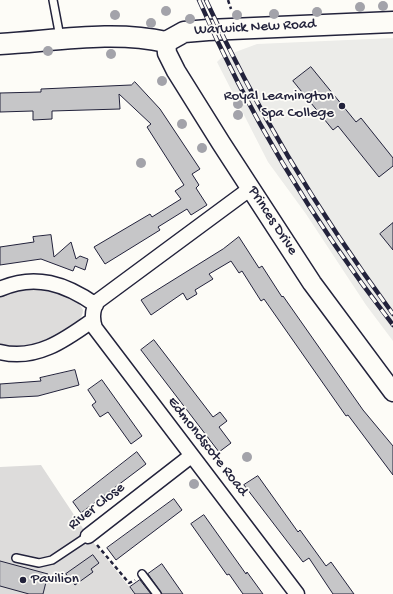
<!DOCTYPE html>
<html>
<head>
<meta charset="utf-8">
<style>
	body { margin:0 }
	canvas { display:block; background:#fdfcf7 }
</style>
</head>
<body>
<canvas width="393" height="594"></canvas>
<script>
const g = document.querySelector('canvas').getContext('2d');
g.lineJoin = 'round';
function fillPath(path, color) { g.fillStyle = color; g.fill(path, 'evenodd'); }
function strokePath(path, color, width, dash) { g.strokeStyle = color; g.lineWidth = width; g.lineCap = dash ? 'butt' : 'round'; g.setLineDash(dash || []); g.stroke(path); }
function drawText(font, color, halo, rows, align = 'center') {
  g.font = font + ' "Gochi Hand",sans-serif'; g.lineWidth = 3.5; g.setLineDash([]); g.textBaseline = 'middle'; g.strokeStyle = halo; g.fillStyle = color; for (const [text, x, y, turn = 0] of rows) {
    g.save(); g.translate(x, y); g.rotate((+turn || 0) * Math.PI / 180); g.textAlign = isNaN(turn) ? turn : align; if (halo) g.strokeText(text, 0, 0); g.fillText(text, 0, 0); g.restore();
  }
}
fillPath(new Path2D(`
	M393 38V341L366 305 306 214 268 162 217 62 222 57 257 44Z`), '#ecece9');
fillPath(new Path2D(`
	M29 287C47 288 74 291 83 310 84 326 42 347 28 348 19 349 9 347 0 346V296Z
	M41 465 88 536 135 594H0V467Z`), '#dddcdb');
const building = new Path2D(`
	M311 67 356 122 361 118 393 158V166L379 177 338 126 333 130 293 81Z
	M135 82 160 109 200 169 192 174 199 185 196 188 207 205 191 215 187 209 158 227 160 230 105 264 94 247 150 214 152 217 181 199 175 191 184 185 147 127 151 124 119 94 120 109 52 111V119L33 120V111L0 112V93L41 92V89L131 85Z
	M393 223V250L380 234Z
	M51 235 54 257 71 242 76 259 80 256 88 259 85 270 75 266 73 271 41 259 0 265V247L34 242 33 237Z
	M239 237 259 268 262 266 282 297 283 296 363 410 393 446V475L348 415 346 416 264 299 261 301 242 271 239 273 231 261 209 274 213 279 195 290 197 294 187 300 183 293 151 315 141 300 223 249Z
	M154 340 213 417 220 412 227 421 219 427 231 443 219 452 141 350Z
	M75 370 79 385 38 396 0 398V384L41 381 40 378Z
	M102 380 142 436 131 444 108 412 100 417 92 405 96 402 88 390Z
	M137 452 146 464 81 513 73 502Z
	M258 476 298 532 300 530 326 566 331 562 354 594H333L309 558 303 562 244 485Z
	M174 499 182 510 116 560 107 548Z
	M204 515 246 574 247 572 263 594H243L229 574 227 575 191 524Z
	M93 555 99 563 91 569 93 572 75 585 66 574Z
	M0 561 48 574 43 594H29L0 586Z
	M162 564 183 594H162L148 574Z
	M140 580 151 594H135L130 587Z`);
fillPath(building, '#c6c6c8');
strokePath(building, '#22223b', 1);
const service = new Path2D(`
	M53 0 60 37
	M16 558 39 563 52 560 88 536
	M142 574 157 594`);
const minor = new Path2D(`
	M251 188 98 301C92 309 92 319 95 328L297 594
	M0 289C35 273 66 284 96 305
	M0 352C36 361 65 340 93 320
	M88 536 191 456`);
const tertiary = new Path2D(`
	M166 42 167 53 176 71 221 143 312 283 393 392`);
const secondary = new Path2D(`
	M0 44C54 41 113 30 166 42L184 32 208 30 393 22`);
strokePath(service, '#22223b', 10);
strokePath(minor, '#22223b', 17);
strokePath(tertiary, '#22223b', 21);
strokePath(secondary, '#22223b', 23);
strokePath(new Path2D(`
	M228 0 231 9
	M97 545 129 583 135 580`), '#22223b', 2.5, [4, 3]);
strokePath(service, '#fdfcf7', 7);
strokePath(minor, '#fdfcf7', 14);
strokePath(tertiary, '#fdfcf7', 18);
strokePath(secondary, '#fdfcf7', 20);
const rail = new Path2D(`
	M199 0C249 116 316 225 393 325
	M206 0C257 112 321 216 393 314`);
strokePath(rail, '#22223b', 4.5);
strokePath(rail, '#fdfcf7', 3, [9]);
g.fillStyle = '#a3a3aa';
for (const [x, y] of [
	[383,6],
	[360,7],
	[166,11],
	[317,12],
	[274,14],
	[115,15],
	[237,15],
	[190,19],
	[151,23],
	[48,51],
	[111,54],
	[162,81],
	[238,104],
	[238,115],
	[182,124],
	[202,148],
	[141,163],
	[247,457],
	[194,484]
]) { g.beginPath(); g.arc(x, y, 5, 0, 2 * Math.PI); g.fill(); }
for (const [x, y, r, color] of [
	[342,106,4,"#22223b"],
	[23,580,4,"#22223b"]
]) { const dot = new Path2D(); dot.arc(x, y, r, 0, 2 * Math.PI); g.fillStyle = color; g.fill(dot); strokePath(dot, '#fdfcf7', 1.5); }
drawText('15px', '#22223b', '#fdfcf7', [
	["Warwick New Road",255,28,-3],
	["Princes Drive",272,221,57],
	["Edmondscote Road",207,447,52],
	["River Close",97,507,-38]
]);
drawText('15px', '#22223b', '#fdfcf7', [
	["Royal Leamington",334,97],
	["Spa College",334,114],
	["Pavilion",31,580,"left"]
], 'right');
</script>
</body>
</html>
